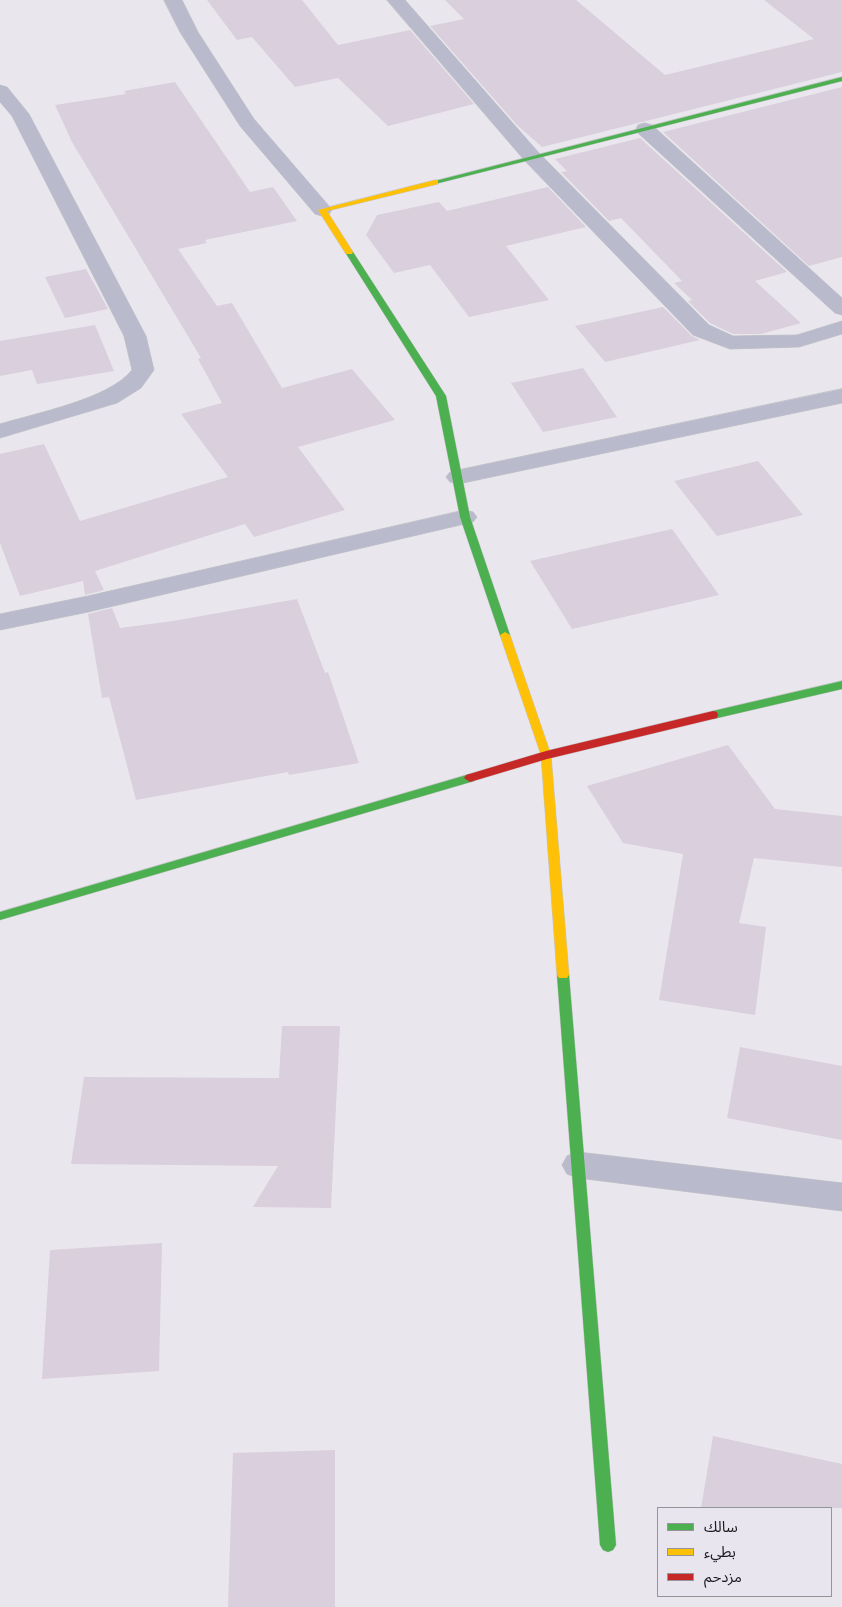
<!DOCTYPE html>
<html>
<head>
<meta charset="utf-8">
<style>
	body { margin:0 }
	#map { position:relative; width:842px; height:1607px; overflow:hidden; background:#e9e7ed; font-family:Signika,"Noto Sans Arabic",sans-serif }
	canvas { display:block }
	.legend { position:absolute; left:657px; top:1507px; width:175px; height:90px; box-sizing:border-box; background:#e8e5ef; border:1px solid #96949b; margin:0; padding:6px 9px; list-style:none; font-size:15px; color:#1c1b1e }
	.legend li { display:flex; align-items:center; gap:10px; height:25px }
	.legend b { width:25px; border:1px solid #96949b }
</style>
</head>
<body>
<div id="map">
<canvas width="842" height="1607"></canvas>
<ul class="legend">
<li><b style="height:6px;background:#4caf50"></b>سالك</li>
<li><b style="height:6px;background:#ffc107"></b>بطيء</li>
<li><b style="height:6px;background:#c62828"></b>مزدحم</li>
</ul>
</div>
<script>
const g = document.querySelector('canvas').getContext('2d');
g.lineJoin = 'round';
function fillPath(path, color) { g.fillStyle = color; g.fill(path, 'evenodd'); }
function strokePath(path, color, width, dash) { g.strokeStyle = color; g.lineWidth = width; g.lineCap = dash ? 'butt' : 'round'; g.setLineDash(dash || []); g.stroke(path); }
fillPath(new Path2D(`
	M207 0H302L338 45 410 30 474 104 388 126 338 78 295 87 252 37 237 40Z
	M445 0H576L665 75 814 39 764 0H842V72L542 147 517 125 430 26 464 19Z
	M175 82 250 192 273 187 297 221 205 240 207 243 178 249 217 306 232 303 282 388 352 369 395 420 298 447 345 510 254 537 245 524 95 571 104 590 85 595 83 581 20 596 0 543V454L44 444 80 521 228 477 181 414 222 403 198 359 201 358 72 142 55 105 126 94 124 91Z
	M842 87V257L809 266 663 132Z
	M640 138 787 272 755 281 801 323 761 334H733L710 323 688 301 692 300 674 283 682 281 621 218 609 221 561 172 567 171 555 159Z
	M548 187 586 227 506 246 549 300 469 317 430 265 394 273 366 235 377 215 439 202 447 211Z
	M86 269 108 309 65 318 45 277Z
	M663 307 692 336 700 340 605 362 575 326Z
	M95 325 114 371 37 384 32 370 0 376V341Z
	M583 368 617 417 543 432 511 383Z
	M758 461 803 515 717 536 674 481Z
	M672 529 719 595 572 629 530 561Z
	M297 599 325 673 328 672 359 763 289 775 288 772 136 800 109 697 102 698 88 614 112 608 120 628 173 621Z
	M728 745 775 809 842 816V867L754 858 739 923 766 927 755 1015 659 1000 683 854 623 843 587 786Z
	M282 1026H340L331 1208 253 1207 278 1166 71 1164 84 1077 279 1078Z
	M740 1047 842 1066V1140L727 1118Z
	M162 1243 159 1371 42 1379 50 1250Z
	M713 1436 842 1464V1508H701Z
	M335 1450V1607H228L233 1453Z`), '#dacfdc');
const street = new Path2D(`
	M164 0H182L198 32 254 119 329 206 332 210 329 214 322 216 315 214 240 126 180 32Z
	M387 0H405L539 153 709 325 733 336 797 335 842 321V334L799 347 730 349 693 335 525 161Z
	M0 85 7 87 29 114 146 336 154 370 141 388 117 403 0 438V424C36 413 109 399 132 370L124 336 12 116 0 102Z
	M645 123 652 125 842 298V315L835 313 638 133 636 129 638 125Z
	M842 389V403L458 484 450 482 446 477 450 472 458 470Z
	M465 510 473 512 477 517 473 522 88 612 0 630V614L88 596Z
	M578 1152 842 1183V1211L578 1178 567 1174 562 1165 567 1156Z`);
const fast = new Path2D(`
	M842 77V81L435 184 431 182Z
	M349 249 353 252 446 396 470 517 510 635 509 637H501L500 635 460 517 436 396 345 252Z
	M842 681V689L713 719 708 715 713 711Z
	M470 774 474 775 476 778 474 781 0 920V912Z
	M563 970 567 972 569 975 616 1545 613 1550 608 1552 603 1550 600 1545 557 975 559 972Z`);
const slow = new Path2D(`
	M435 180H438V184L327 211 353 252 352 254H346L318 210Z
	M505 632 510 635 551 755 569 975 567 978H559L557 975 541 755 500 635Z`);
const jam = new Path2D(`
	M713 711 717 712 718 715 717 718 547 759 470 782 464 778 466 775 546 751Z`);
strokePath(street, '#c4c3c7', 1);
strokePath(fast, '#c4c3c7', 1);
strokePath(slow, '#c4c3c7', 1);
strokePath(jam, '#c4c3c7', 1);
fillPath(street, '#b9bbcc');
fillPath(fast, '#4caf50');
fillPath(slow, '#ffc107');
fillPath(jam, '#c62828');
</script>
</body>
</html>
